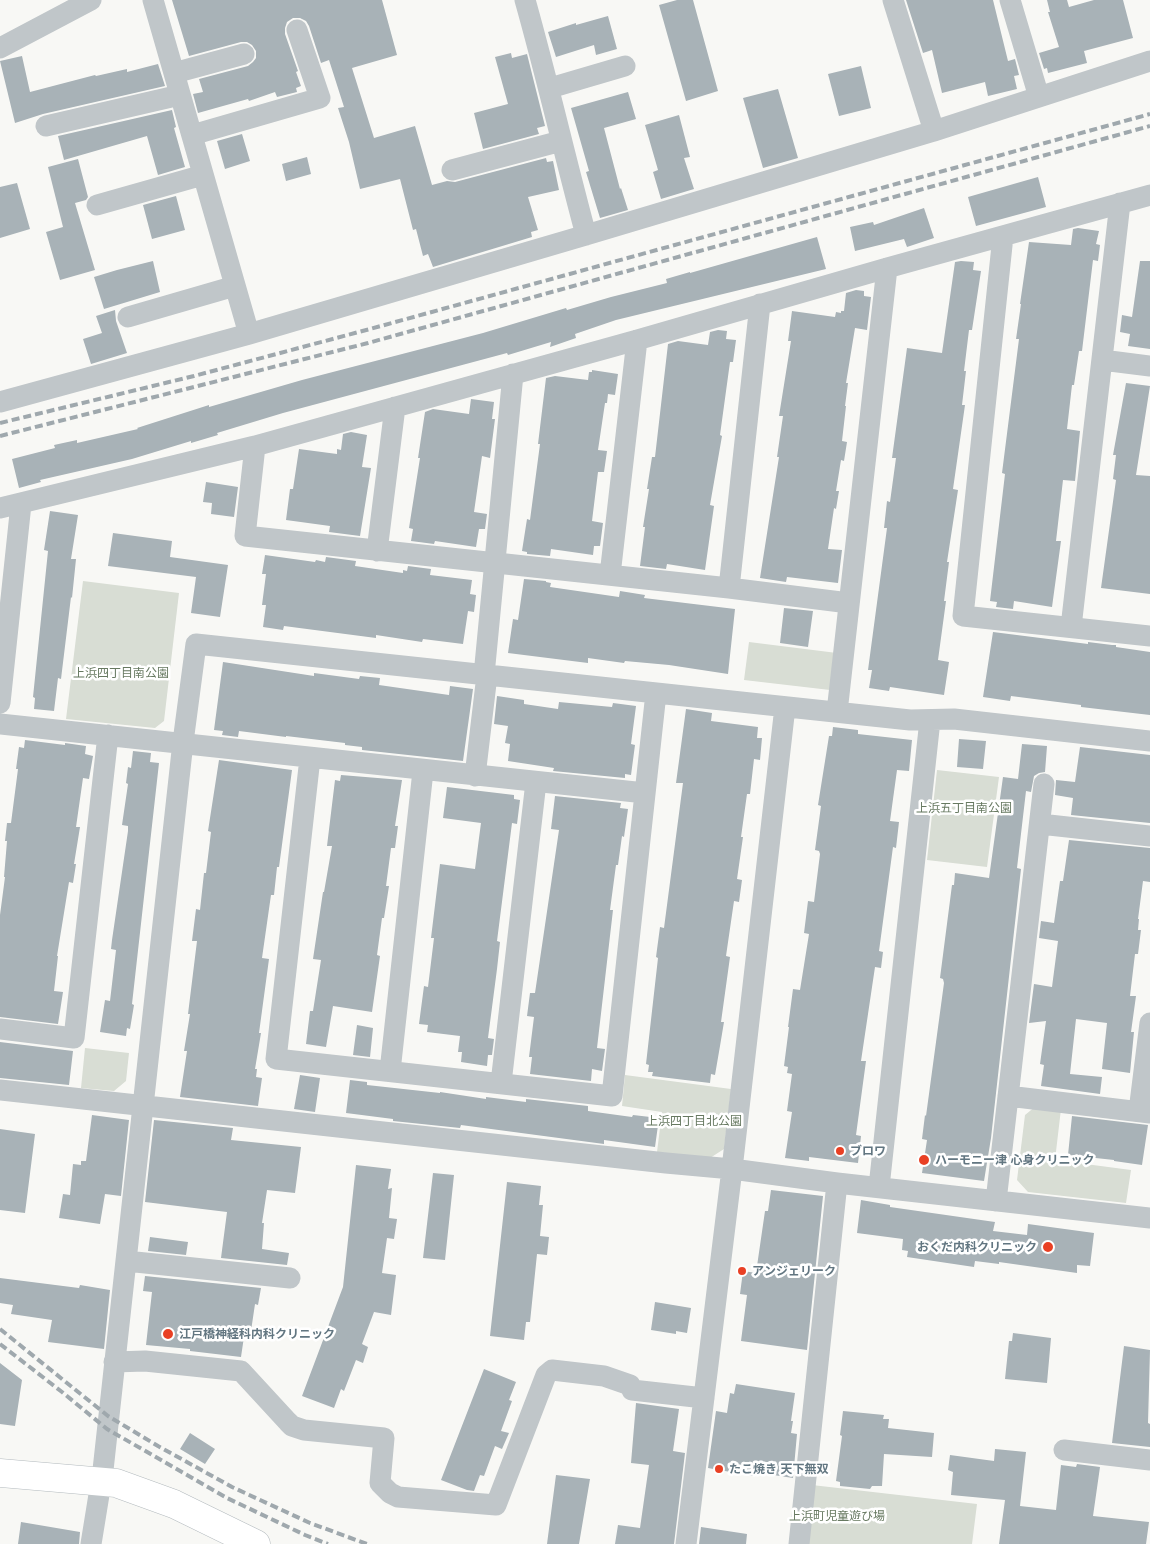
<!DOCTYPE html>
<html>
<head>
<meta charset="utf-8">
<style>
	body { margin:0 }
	canvas { display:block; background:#f8f8f5 }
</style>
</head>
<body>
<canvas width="1150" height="1544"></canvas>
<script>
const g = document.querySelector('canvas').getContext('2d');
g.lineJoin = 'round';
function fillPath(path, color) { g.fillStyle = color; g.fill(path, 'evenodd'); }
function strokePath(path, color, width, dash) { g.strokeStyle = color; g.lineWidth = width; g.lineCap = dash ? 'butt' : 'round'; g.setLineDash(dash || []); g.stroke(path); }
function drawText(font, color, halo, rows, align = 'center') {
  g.font = font + ' Montserrat,"Noto Sans JP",sans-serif'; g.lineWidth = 5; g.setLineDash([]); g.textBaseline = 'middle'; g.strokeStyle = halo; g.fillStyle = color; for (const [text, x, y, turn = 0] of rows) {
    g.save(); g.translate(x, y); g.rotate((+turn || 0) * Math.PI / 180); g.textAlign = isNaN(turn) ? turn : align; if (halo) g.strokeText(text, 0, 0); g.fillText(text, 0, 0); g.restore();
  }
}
fillPath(new Path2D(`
	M83 581 179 593 164 721 155 728 66 719Z
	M749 642 837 653 830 690 744 680Z
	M937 770 999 777 987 867 927 860Z
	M85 1048 129 1053 126 1081 114 1091 81 1088Z
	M625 1075 731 1089 724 1149 710 1158 657 1152 662 1112 622 1106Z
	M1036 1106 1061 1109 1055 1160 1131 1170 1126 1203 1028 1192 1017 1180 1025 1115Z
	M812 1485 977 1504 972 1544H807Z`), '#d8ddd4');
fillPath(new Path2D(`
	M172 0H382L397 55 352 68 374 138 415 126 432 185 447 181 455 182 546 158 547 162 553 161 559 190 528 197 538 230 531 232 532 237 433 267 428 254 423 256 416 229 413 230 400 179 360 189 349 142 338 108 344 107 329 60 321 63 309 26 306 21 300 18H293L287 22 285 28V34L298 71 296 72 301 86 296 88 297 92 277 97 275 92 249 101 248 99 198 113 193 94 203 92 199 79 248 66 253 62 256 58V51L252 45 247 42H241L189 56Z
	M677 0H693L718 91 686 101 659 5Z
	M906 0H993L1008 61 1015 59 1019 75 1014 76 1017 89 988 96 985 82 942 93 932 50 923 53Z
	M1047 0H1067L1069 7 1094 0H1123L1133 38 1084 51 1087 63 1048 73 1047 68 1044 69 1039 53 1059 47 1048 12H1050Z
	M608 16 617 49 596 55 594 45 556 57 548 32 576 23V25Z
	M511 53 512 58 527 54 545 126 537 128 539 134 483 149 474 113 508 104 495 57Z
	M22 56 30 92 95 75 96 76 127 69V72L158 64 165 86 43 114 15 123 0 61Z
	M861 66 871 108 839 116 828 74Z
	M778 89 798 158 763 168 743 98Z
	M628 92 636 119 604 128 620 189 621 188 628 210 600 218 586 172 589 171 571 108Z
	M172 110 176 127 174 128 185 167 158 175 147 136 64 160 58 136Z
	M679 115 690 157 684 158 694 189 661 199 653 172 658 170 645 125Z
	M242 134 250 161 225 169 217 141Z
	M307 157 311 174 286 181 282 164Z
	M78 159 88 197 86 200 75 203 95 270 60 280 46 232 63 227 48 167Z
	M1038 177 1046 207 976 226 968 197Z
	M17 183 30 229 0 238V187Z
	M176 196 185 230 152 239 143 205Z
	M924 208 934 238 907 247 904 239 855 251 850 227 873 222 874 225Z
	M1078 228 1099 231 1096 244 1100 245 1098 261 1093 260 1082 351H1079L1074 385H1072L1067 429 1080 431 1075 481 1063 480 1056 541H1061L1052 607 1014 601 1013 609 996 607 997 602 990 601 1005 474 1002 473 1019 339H1016L1021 304H1020L1029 242 1071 245 1073 229Z
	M817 237 826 269 616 320 575 334 576 338 550 347 551 342 508 355 507 353 283 413 217 433 218 435 191 443V441L132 459 40 480 41 482 19 488 12 459 55 448 54 445 77 440V443L138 429 137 428 209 405V407L302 380 483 333 566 308 567 310 611 297 667 283 666 279 690 272V273Z
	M153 261 160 292 104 309 94 277 117 270Z
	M961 261 974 262 973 270 981 271 972 330H969L964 371H966L962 405H965L953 489 958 490 947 562H949L944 601H946L938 660 949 662 944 695 890 687 889 691 869 688 872 670H868L887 528H884L887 501 890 502 896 458H892L907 348 942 353 955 262Z
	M1140 261H1150V349L1128 346 1130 334 1120 332 1122 315 1132 317Z
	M856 290 864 291V296L871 297 867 330 855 328 846 383H848L845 406H846L842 441 847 442 844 461 841 460 836 491H839L836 509 834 508 828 549 842 550 838 583 787 577 786 582 760 578 779 457H777L783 416H779L791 341H788L792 311 835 317 836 312 841 313V311H844L846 293Z
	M115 310 116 321 127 353 91 364 83 339 102 333 96 316Z
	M718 330 727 331 726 339 736 340 733 362H730L720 435 722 436 710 505 714 506 705 570 667 564 666 569 640 566 645 527H643L649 489H647L652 457H655L668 344 678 341 708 345 710 332Z
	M592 370 618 374 615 395 608 394 607 403H605L598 450 607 451 604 472H598L592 521 603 523 600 546H594L593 555 551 549 550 556 527 554V552L522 551 527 519 530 520 540 444H538L546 378 555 376 588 380 589 372H592Z
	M1126 383 1150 386 1136 475 1150 476V594L1101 588 1116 480 1113 479 1116 455H1113Z
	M471 399 494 402 492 419H495L490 458 482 456 474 512 487 514 485 529H479L476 547 435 541 434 544 411 541 413 529 409 528 420 458H418L425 412 433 409 469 414Z
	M351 432 367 435 362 467 371 468 360 536 329 532 330 526 286 520 290 489H293L299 449 337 454V449L341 450 343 434Z
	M206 482 238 487 234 517 211 514 212 503 203 502Z
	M50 511 78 515 71 559H76L72 598 71 597 61 679 58 678 54 711 34 709 35 698 33 697 48 551 44 550Z
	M113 533 172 541 170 557 228 565 220 617 191 613 196 577 108 566Z
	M265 555 315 562 316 560 325 562 326 557 356 561 355 566 403 573V570L407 571 408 566 431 569 430 575 472 580 470 594 476 595 474 612 468 611 463 644 423 639 422 642 376 635V638L284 626 283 630 263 627 266 605H262L266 574H262Z
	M524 579 546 581V582L551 583 550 587 619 597 620 591 645 595 644 598 735 609 728 674 669 665 625 661 624 663 588 658V663L508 653 513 619 518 620Z
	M784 608 813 611 808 647 780 643Z
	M993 632 1088 644V642L1112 645H1116V647L1150 652V715L1081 707V705L1011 696 1010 701 983 697Z
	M223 662 314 676V673L359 679 360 676 380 678 379 685 449 695 450 686 473 689 463 761 362 750V747L345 745V743L286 736V737L239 731 238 737 222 735 223 731 214 730Z
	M497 696 524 700V704L558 709 559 702 612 707 613 703 636 706 631 744 635 745 631 775 625 774V778L553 771 554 768 508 761 510 744 505 743 508 726 494 724Z
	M686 709 712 713 711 721 758 727 757 738H762L760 760 754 759 750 794H747L741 837H743L737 879 742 880 739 902 734 901 726 956 730 957 721 1022H724L720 1046 715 1075 711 1074 710 1083 652 1076 653 1072H648L649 1065 646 1064 658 958 656 957 660 927 664 928 683 783H676Z
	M833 727 858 730V734L912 740 909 771 897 770 890 821 899 822 896 848 893 847 879 951 883 952 881 968 875 967 861 1061H866L856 1135 861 1136 858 1163 809 1157V1161L785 1158 792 1112 787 1111 792 1074 787 1073 788 1067 784 1066 789 1027H788L793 989 800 990 809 934 804 933 808 901 814 902 820 854 819 851 815 850 821 806 818 805 829 736H832Z
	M959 739 986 741 983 769 957 767Z
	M25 740 65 745V743L86 746 85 754 93 756 89 779 83 778 76 827H80L74 864H76L73 883 69 882 57 956H58L54 991 63 992 58 1024 0 1017V915L5 877H4L7 841H5L7 823H11L18 769H16L19 747 24 748Z
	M1022 744 1047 746 1045 772 1039 773 1034 776 1031 792 1026 791 1017 868 1021 869 991 1138 984 1181 922 1173 927 1140 922 1139 925 1115 926 1116 944 983 943 979 940 978 952 885H954L955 873 989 878 1003 777 1018 779Z
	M1080 747 1150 755V823L1071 815 1073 798 1055 795 1056 780 1075 782Z
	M133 751 151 753 150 762 159 763 132 1004 134 1005 130 1029 127 1028 126 1036 100 1032 105 1000 110 1001 116 950 111 949 112 940 128 831V826L122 825 128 784 126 783 128 767 131 768Z
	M219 760 292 770 279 867H277L274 895H271L262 958 269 959 259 1033H261L255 1069H257L256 1077 262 1078 258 1106 180 1097 187 1051H184L190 1014H188L197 941H192L196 909 200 910 204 873H206L211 832 208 831Z
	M341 775 402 780 395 826H398L395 848H391L386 886H389L384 918H382L377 955 380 956 372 1012 333 1006 326 1047 306 1044 310 1011H313L321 960 313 959 323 892H324L332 846H327L335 780 340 781Z
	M447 787 514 795V799L520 800 517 824 512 823 497 941 500 942 497 969 488 1038 494 1039 492 1055H488L487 1066 461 1062 462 1052H458L460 1036 427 1032 428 1025 419 1024 424 986 428 987 434 938H431L440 864 475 869 479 838 481 823 443 818Z
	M555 796 621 803 620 808 628 809 624 837 622 836 618 865H616L610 910H613L597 1048 605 1049 602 1071 592 1069 591 1081 530 1074 532 1057H529L534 1017 527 1016 530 993H535L559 830 551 829Z
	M1069 840 1150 848V882L1143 881 1138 919H1139L1138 930H1141L1138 954H1135L1130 996H1136L1131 1032H1134L1130 1073 1102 1069 1107 1023 1076 1019 1070 1074 1102 1077 1100 1094 1041 1086 1044 1065 1040 1064 1046 1021 1029 1023 1034 984 1052 987 1058 941 1039 938 1041 921 1054 923 1060 881H1063Z
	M357 1025 373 1028 370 1057 353 1055Z
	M0 1042 73 1051 69 1085 0 1078Z
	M300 1075 320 1078 315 1112 294 1109Z
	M350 1080 367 1082V1085L440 1093V1092L486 1099V1097L526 1102V1099L588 1106V1111L632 1117 633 1115 659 1118 655 1147 604 1140V1144L461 1125 460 1128 393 1121V1119L346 1113Z
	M92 1115 129 1120 121 1196 105 1194 100 1224 59 1218 63 1194 70 1195 73 1164 81 1165V1161H86Z
	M1072 1116 1148 1125 1142 1165 1114 1161V1160L1068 1155Z
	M154 1120 233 1128 231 1140 301 1147 295 1193 267 1190 262 1223H264L262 1249 289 1253 287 1265 221 1258 227 1212 145 1202Z
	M0 1129 35 1134 25 1213 0 1210Z
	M356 1165 391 1169 388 1189 392 1188 389 1218 397 1219 394 1239 387 1238 382 1273 396 1275 391 1315 374 1312 362 1344 368 1347 363 1363 356 1360 344 1391 341 1389 334 1408 302 1396 343 1287Z
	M433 1173 454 1175 445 1260 423 1258Z
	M507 1182 541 1186 539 1205H543L540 1236 549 1237 547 1255 537 1254 530 1322H526L524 1340 490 1336Z
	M771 1190 823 1196 807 1350 741 1341 747 1295 740 1294 743 1271 756 1273 765 1211H768Z
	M861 1200 890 1205V1207L995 1222 993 1231 1027 1235 1028 1224 1094 1233 1090 1266 1077 1265V1273L999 1262V1264L975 1261 974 1267 907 1257 908 1251 902 1250 903 1239 857 1233Z
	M150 1237 188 1242 186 1255 148 1251Z
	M145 1276 261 1288 258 1305 255 1304 251 1331 245 1330 241 1357 190 1351V1349L146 1345 152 1292 143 1291Z
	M0 1278 79 1288 80 1285 110 1290 104 1349 48 1342 52 1320 11 1314 13 1305 0 1303Z
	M655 1302 691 1308 687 1333 676 1331V1334L651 1330Z
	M1013 1333 1051 1338 1047 1383 1005 1379 1009 1341H1012Z
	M1124 1346 1150 1350 1148 1423 1150 1424V1447L1112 1443Z
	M0 1363 22 1380 15 1426 0 1424Z
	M484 1369 516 1382 509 1400 512 1401 501 1431 509 1433 502 1449 495 1446 484 1476 480 1475 474 1491 467 1490 441 1480Z
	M736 1384 795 1393 791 1421H793L791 1433 797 1434 793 1478 754 1472 753 1476 708 1468 716 1411 727 1413 730 1393 734 1394Z
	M636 1403 679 1409 673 1451 685 1453 674 1544H615L618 1525 640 1528 649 1465 631 1463Z
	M843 1411 884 1415 883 1419H889L888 1428 934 1433 932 1457 884 1454 882 1486H872L870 1489 840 1486V1482L836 1481 842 1436 840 1435Z
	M190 1433 215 1449 205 1464 180 1449Z
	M995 1449 1026 1452 1020 1506 1056 1510 1061 1465 1076 1467 1077 1464 1100 1467 1093 1516 1149 1522 1146 1544H999L1005 1500 951 1495 953 1472 948 1470 950 1455 994 1461Z
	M556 1475 590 1479 579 1544H547Z
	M21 1522 80 1532 79 1544H18Z
	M701 1527 747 1534 746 1544H699Z`), '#a8b2b7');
const secondary = new Path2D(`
	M0 1473 116 1483 174 1504 256 1544`);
strokePath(secondary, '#b3babe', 29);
strokePath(new Path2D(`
	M153 0 249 334
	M525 0C547 78 565 157 586 235
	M893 0 934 131
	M1010 0 1039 97
	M0 48 91 0
	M174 73 244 54
	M550 88 625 66
	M46 126 180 95
	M192 135 320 98 297 30
	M452 170 561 141
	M97 205 203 175
	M1003 236 963 616 1150 636
	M128 317 235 286
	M1102 360 1150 366
	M0 402 249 334 586 235 934 131 1150 61
	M255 446 245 536 729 588 849 603
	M0 508 255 446 637 340 887 268 1150 195
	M377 551 395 407
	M610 575 637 340
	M729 588 760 304
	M1071 627 1120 203
	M484 675 513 374
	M0 703 21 504
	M837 712 887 268
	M0 724C215 746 430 771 645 793
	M310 758 276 1059 612 1096 656 693
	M475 776 487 675
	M1040 824 1150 836
	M0 1029 74 1038 108 735
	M390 1071 423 771
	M501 1083 536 782
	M0 1090 666 1163 732 1169 837 1183 1150 1218
	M1008 1096 1150 1113
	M1139 1111 1150 1023
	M879 1187 930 720
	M996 1201 1044 784
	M126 1261 290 1278
	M114 1362 145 1361 241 1371 288 1422 292 1426 304 1430 384 1438 380 1483 390 1493 398 1497 496 1505 546 1375 552 1370 604 1376 630 1385 632 1390 704 1398
	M1064 1450 1150 1460
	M91 1544 103 1470 183 742 196 644 910 720 954 719 1150 741
	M686 1544 732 1169 785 707
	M799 1544 837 1183`), '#c0c6c9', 21);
strokePath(secondary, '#fff', 28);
strokePath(new Path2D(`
	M0 423 194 376 370 329 1150 114
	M0 436 368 343 1150 126
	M0 1329 108 1416 158 1446 232 1487 310 1523 367 1544
	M0 1344 62 1392 107 1429 227 1498 305 1535 328 1544`), '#9fa8ad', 4, [8, 4]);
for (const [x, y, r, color] of [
	[840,1151,5,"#e94024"],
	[924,1160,6,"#e94024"],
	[1048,1247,6,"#e94024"],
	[742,1271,5,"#e94024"],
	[168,1334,6,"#e94024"],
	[719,1469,5,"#e94024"]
]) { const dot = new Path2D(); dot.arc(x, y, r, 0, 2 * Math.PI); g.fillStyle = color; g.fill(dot); strokePath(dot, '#fff', 2); }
drawText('12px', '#677961', '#fff', [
	["上浜四丁目南公園",121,673],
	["上浜五丁目南公園",964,808],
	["上浜四丁目北公園",694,1121],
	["上浜町児童遊び場",837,1516]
]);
drawText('bold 12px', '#627681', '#fff', [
	["ブロワ",850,1151],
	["ハーモニー津 心身クリニック",935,1160],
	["おくだ内科クリニック",1037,1247,"right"],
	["アンジェリーク",752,1271],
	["江戸橋神経科内科クリニック",179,1334],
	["たこ焼き 天下無双",729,1469]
], 'left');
</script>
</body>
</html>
